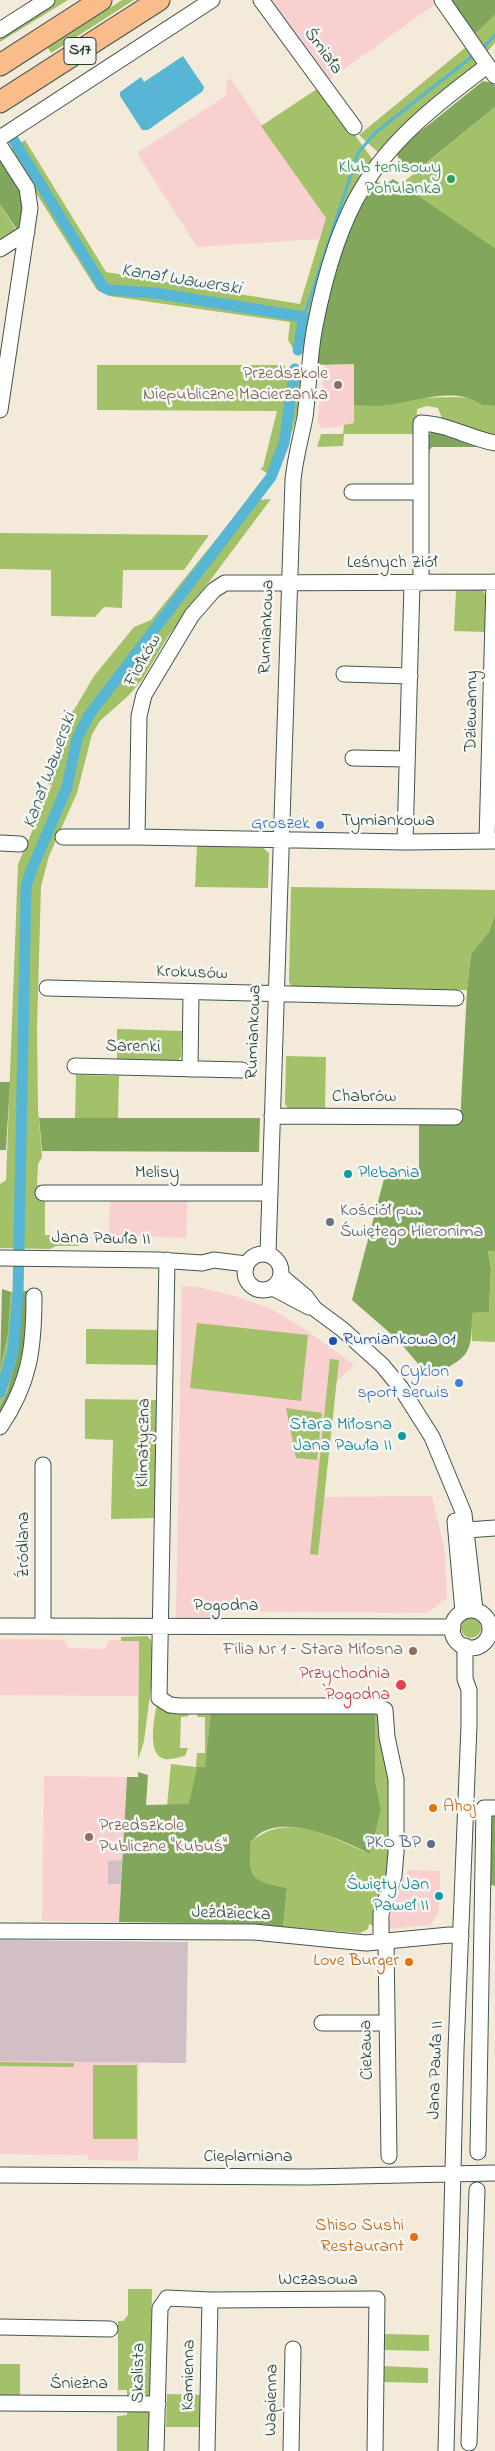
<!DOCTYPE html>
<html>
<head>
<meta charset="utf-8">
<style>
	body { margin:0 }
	canvas { display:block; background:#f4eada }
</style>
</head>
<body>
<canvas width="495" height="2451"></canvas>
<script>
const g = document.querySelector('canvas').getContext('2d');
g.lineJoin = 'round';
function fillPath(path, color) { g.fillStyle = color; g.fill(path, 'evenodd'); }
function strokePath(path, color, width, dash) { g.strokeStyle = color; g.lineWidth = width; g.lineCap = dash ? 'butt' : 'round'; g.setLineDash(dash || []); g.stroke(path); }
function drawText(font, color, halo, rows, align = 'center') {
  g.font = font + ' "Indie Flower",sans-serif'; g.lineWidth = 5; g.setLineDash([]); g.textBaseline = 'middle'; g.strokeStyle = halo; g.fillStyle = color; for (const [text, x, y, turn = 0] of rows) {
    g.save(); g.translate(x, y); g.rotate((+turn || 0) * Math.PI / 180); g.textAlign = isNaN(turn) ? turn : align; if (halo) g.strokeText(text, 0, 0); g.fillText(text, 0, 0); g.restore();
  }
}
fillPath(new Path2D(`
	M266 0H435L437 3 327 81Z
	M230 78 326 218 319 239 197 247 137 153 221 99 226 95 227 81Z
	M354 364V423L338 427 322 428 317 422 325 365Z
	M110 1198 187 1199 186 1238 109 1235Z
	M182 1286 198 1287 235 1296 271 1309 306 1330 354 1365 336 1382 324 1497 432 1496 445 1551 447 1598 427 1613 211 1611V1619H176Z
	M0 1639 64 1640 68 1648 105 1649 110 1640 139 1641 138 1696 0 1695Z
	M44 1776 127 1777 122 1860 108 1861V1883L121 1884 119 1922 42 1921Z
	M408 1870 440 1871 439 1912 431 1925 387 1929 399 1886Z
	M0 2061 139 2062 138 2161 88 2160 87 2155 0 2154Z`), '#f7d0cf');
fillPath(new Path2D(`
	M122 1860 121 1884H108V1861Z
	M0 1940 188 1942 186 2063 0 2061Z`), '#d2bec5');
fillPath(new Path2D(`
	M56 0H68L0 42V37Z
	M122 0H134L51 53 48 48Z
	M495 15V43L484 55 472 37Z
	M466 47 480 63 381 155 359 135Z
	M320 87 373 160 306 345 301 350H294L288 340 290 322 109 296 97 290 9 150 25 140 106 272 300 304 326 218 261 126Z
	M495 107V248L400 185Z
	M0 204 16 230 0 241Z
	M97 365H285V370L292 366 298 367C310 390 286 455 274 477L260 469 263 467 277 411 97 410Z
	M455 397 473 398 481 405 495 406V434C475 434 459 428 442 418L438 408 427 406 417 409 416 434H344L343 446 317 447 321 434H343L344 425 354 423V405H386L416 398Z
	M271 499 167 638 142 680 129 695 100 721 92 734 77 793 49 856 41 886 37 1028 38 1109 42 1157 38 1164 37 1185H42V1199H45V1235H70L79 1246H56L50 1249 0 1248V1184L6 1180 18 864 52 785 48 784 68 715 74 710 94 676 134 627 151 620 247 501Z
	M0 533 209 535 184 570H123L122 608 104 607 95 617 51 616V570L0 569Z
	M456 591H483L487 597 486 632 454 631Z
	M197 846 263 848 269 853 268 888 195 887Z
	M291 887 495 890V914L489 932 471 954 467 990 293 989 289 982Z
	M117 1029 182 1031 181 1057 176 1062 117 1060Z
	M286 1056 326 1057 325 1110H289L285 1104Z
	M76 1075 119 1076 118 1118H75Z
	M488 1251H495V1342L472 1341V1313L489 1312 491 1268Z
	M23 1291C19 1331 18 1371 0 1407V1370L8 1334 11 1292Z
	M197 1323 308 1335 301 1401 190 1388Z
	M86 1329 158 1330 157 1365 86 1364Z
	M330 1359 339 1360 318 1555 310 1554Z
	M85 1399 157 1400 155 1518 111 1519 113 1440 85 1439Z
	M286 1408 322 1413 317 1460 296 1458Z
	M461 1628a10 10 0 1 1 20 0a10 10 0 1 1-20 0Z
	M147 1636 151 1640 152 1649H156L144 1741 138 1760 139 1641H121V1637Z
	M159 1706 188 1713 189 1716 181 1717 180 1748H188L185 1756C179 1757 171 1760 165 1759 147 1756 154 1721 156 1708Z
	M198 1713H380L382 1747 391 1795 390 1866 374 1926 369 1924 368 1929 360 1933 283 1927 287 1888C250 1879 250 1881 250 1843 286 1809 332 1838 370 1854L381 1810 375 1779V1714L205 1768 197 1767 190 1804 167 1806 171 1764 196 1767 197 1753H205V1717H197Z
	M0 2062 74 2063V2067L0 2066Z
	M93 2065H137V2139H93Z
	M128 2289H152L150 2400 127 2399V2390H118V2321H123L128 2315Z
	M384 2334 429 2335V2351L383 2350Z
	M0 2364H20V2395L0 2396Z
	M383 2366 428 2368V2383L383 2382Z
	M167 2394 203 2395 202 2427H166Z
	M127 2406 142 2407 151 2412 154 2451H117V2416L127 2415Z`), '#a3c168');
fillPath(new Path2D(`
	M446 0H495V15L472 37Z
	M483 81 493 83 495 86V107L414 173 402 165 397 155 401 147Z
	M0 160 24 197 19 229 17 230 0 204Z
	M393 179 495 248V406L481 405C459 385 412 402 386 405 376 407 364 405 354 405V364L313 365C325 302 339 232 375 180L384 186Z
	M433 429 486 447H432L428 452V437Z
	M495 914V1251H488L491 1268 489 1312 472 1313C472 1359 468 1355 430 1378L398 1340 352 1300 385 1175H419V1124H460L467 990 471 954 489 932Z
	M0 1082H10L6 1150H0Z
	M39 1118H260L259 1152 42 1151Z
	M2 1289 11 1292 8 1334 0 1370Z
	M23 1291H29C25 1335 24 1377 0 1415V1407L7 1392 17 1356Z
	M211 1713 375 1714V1779L381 1810 370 1854C342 1840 292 1816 262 1832 257 1835 253 1840 250 1843 250 1881 250 1879 287 1888L283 1927 256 1924 119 1922 127 1777H138V1772L148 1775 146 1805 189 1804 197 1767H205Z
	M489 1814H495V1886L488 1884Z`), '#82a75c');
fillPath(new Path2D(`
	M183 56 204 87 203 91 148 130H142L120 96V92L141 77 144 82Z`), '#56b6d4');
strokePath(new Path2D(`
	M482 49 495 35
	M304 317 358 153 375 133 474 55`), '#56b6d4', 3);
strokePath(new Path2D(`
	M13 139 103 287 110 290 155 293 304 317 298 350
	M0 1393 13 1351 18 1294 26 887 31 871 67 787 77 739 89 715 271 477 284 443 295 369`), '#56b6d4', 11);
const minor = new Path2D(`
	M261 0 354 127
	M442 0 495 76
	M0 30 47 0
	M0 138 212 0
	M0 146 27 188 30 208 0 410
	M0 249 27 232
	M352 492H421
	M495 582 225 583 214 590 192 615 144 695 139 716 137 837 405 842 495 841
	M421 583V423C447 424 469 438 495 443
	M344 674 410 676
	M353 758 407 759
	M63 837H137
	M487 841 494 582
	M405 842 412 583
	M0 843 20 844
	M47 988 456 998
	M75 1066 242 1070
	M190 1069 191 993
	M272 1116 455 1117
	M43 1193H270
	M268 1253 293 480C295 458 301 438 305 417 309 387 309 356 315 326 324 280 338 227 363 187 393 137 442 100 487 66
	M245 1272a18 18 0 1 1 36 0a18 18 0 1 1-36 0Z
	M0 1258 158 1260 202 1263 214 1260 246 1264
	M167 1260 159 1698 170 1705 180 1706H378L385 1710 387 1737 396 1779V1852L394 1876 381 1914V1942
	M281 1276 306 1297 315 1309 342 1329 382 1365 401 1388 432 1437 464 1514 475 1610
	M273 1288 309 1307
	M0 1427C30 1383 34 1348 34 1296
	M455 1521 463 1612
	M467 1530 495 1528
	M452 1629a19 19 0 1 1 38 0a19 19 0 1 1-38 0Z
	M43 1625V1465
	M0 1626 453 1627
	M0 1931 254 1932 366 1943 449 1935 461 1936
	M386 1942 389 2156
	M322 2023H385
	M478 2152 484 1808H495
	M0 2175 309 2177 495 2173
	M0 2327 110 2329
	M0 2403 158 2404
	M469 2443 477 2190
	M156 2451 160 2308 167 2298 210 2300 377 2299 375 2451
	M207 2451 210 2300
	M291 2451 293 2349
	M446 2451 456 2050 469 1725V1690L465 1679V1646`);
const highway = new Path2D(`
	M0 65 101 0
	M0 102 159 0`);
strokePath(minor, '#3f574d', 17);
strokePath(highway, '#3f574d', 23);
strokePath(minor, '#fff', 15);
strokePath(highway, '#f9bc8a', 21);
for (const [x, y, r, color] of [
	[451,179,5,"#2e9e5b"],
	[338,385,5,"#8d6e63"],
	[320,825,5,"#3f7fe0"],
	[348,1174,5,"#0f9aa8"],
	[330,1222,5,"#6b7280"],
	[333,1341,5,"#1a4fb4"],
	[459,1383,5,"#3f7fe0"],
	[402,1436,5,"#0f9aa8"],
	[413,1651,5,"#8d6e63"],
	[401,1685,6,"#e0444e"],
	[433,1808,5,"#e8710a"],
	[89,1837,5,"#8d6e63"],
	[431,1844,5,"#5c6f8a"],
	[439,1896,5,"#0f9aa8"],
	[409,1962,5,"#e8710a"],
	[414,2237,5,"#e8710a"]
]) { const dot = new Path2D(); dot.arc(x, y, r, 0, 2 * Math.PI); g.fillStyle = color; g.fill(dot); strokePath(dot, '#f6f6f2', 2); }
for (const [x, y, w] of [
	[80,51,32]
]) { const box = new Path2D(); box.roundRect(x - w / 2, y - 13.5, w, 27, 4); g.fillStyle = '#f6f6f2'; g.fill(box); strokePath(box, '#1f3d34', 1); }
drawText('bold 16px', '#1f3d34', null, [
	["S17",80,51]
]);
drawText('18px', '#1f3d34', '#f6f6f2', [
	["Śmiała",322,52,54],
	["Leśnych Ziół",392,564],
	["Rumiankowa",268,627,-88],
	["Fiołków",144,661,-61],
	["Dziewanny",473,711,-89],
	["Tymiankowa",388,822],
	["Krokusów",192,974,2],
	["Rumiankowa",255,1032,-88],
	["Sarenki",133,1048,1],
	["Chabrów",364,1098],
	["Melisy",157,1174],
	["Jana Pawła II",101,1240,1],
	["Klimatyczna",145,1443,-89],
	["Źródlana",25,1545,-90],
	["Pogodna",226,1607],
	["Jeździecka",231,1915,2],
	["Ciekawa",368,2050,-92],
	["Jana Pawła II",437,2070,-88],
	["Cieplarniana",248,2158],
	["Wczasowa",318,2281],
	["Skalista",140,2373,-89],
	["Kamienna",190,2375,-89],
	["Śnieżna",79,2385],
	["Wapienna",273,2400,-89]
]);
drawText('18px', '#27864d', '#f6f6f2', [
	["Klub tenisowy",441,169],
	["Pohulanka",441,190]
], 'right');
drawText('18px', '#785e54', '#f6f6f2', [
	["Przedszkole",328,375],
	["Niepubliczne Macierzanka",328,396],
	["Filia Nr 1 – Stara Miłosna",403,1651],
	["Przedszkole",99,1827,"left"],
	["Publiczne \"Kubuś\"",99,1848,"left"]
], 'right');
drawText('18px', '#366cbe', '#f6f6f2', [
	["Groszek",310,825],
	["Cyklon",449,1373],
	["sport serwis",449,1394]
], 'right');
drawText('18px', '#0d838f', '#f6f6f2', [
	["Plebania",358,1174,"left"],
	["Stara Miłosna",392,1426],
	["Jana Pawła II",392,1447],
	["Święty Jan",429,1886],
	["Paweł II",429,1907]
], 'right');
drawText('18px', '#5b616d', '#f6f6f2', [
	["Kościół pw.",340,1212],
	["Świętego Hieronima",340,1233]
], 'left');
drawText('18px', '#164399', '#f6f6f2', [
	["Rumiankowa 01",343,1341]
], 'left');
drawText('18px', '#be3a42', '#f6f6f2', [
	["Przychodnia",390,1675],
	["Pogodna",390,1696]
], 'right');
drawText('18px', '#c56008', '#f6f6f2', [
	["Ahoj",443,1808,"left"],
	["Love Burger",399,1962],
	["Shiso Sushi",404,2227],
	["Restaurant",404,2248]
], 'right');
drawText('18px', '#4e5e75', '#f6f6f2', [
	["PKO BP",421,1844]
], 'right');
drawText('italic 19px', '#2d5b5c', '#f6f6f2', [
	["Kanał Wawerski",181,281,9],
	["Kanał Wawerski",51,771,-70]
]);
</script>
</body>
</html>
